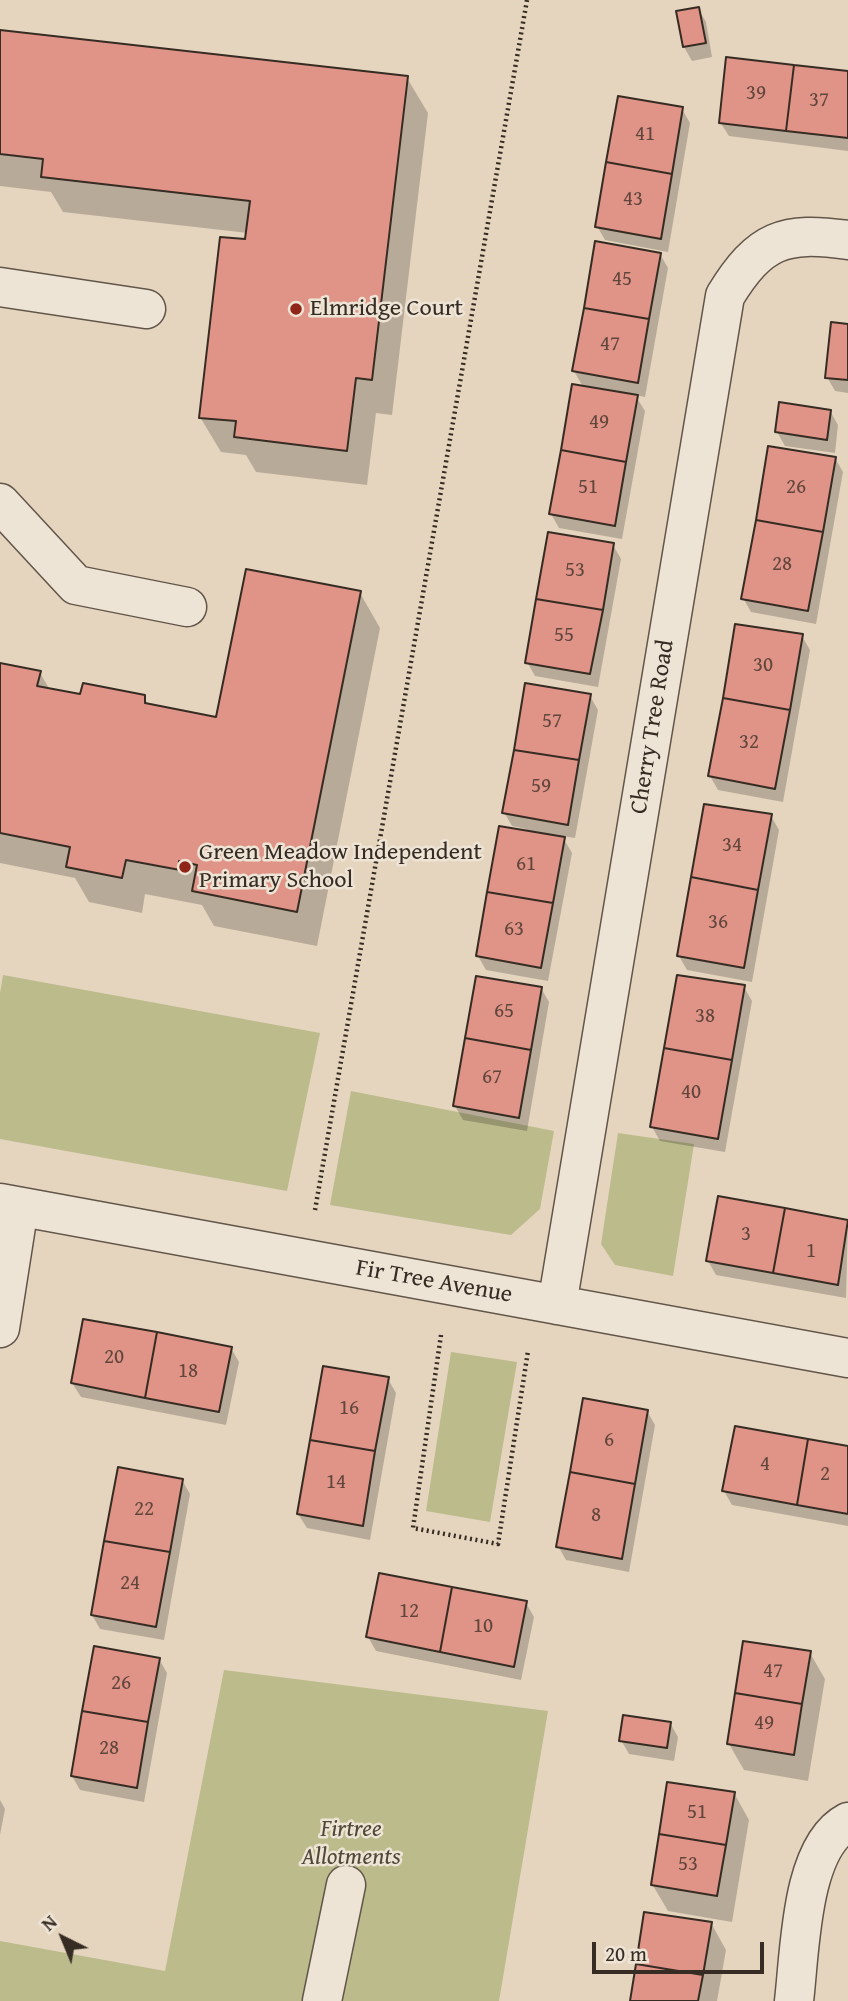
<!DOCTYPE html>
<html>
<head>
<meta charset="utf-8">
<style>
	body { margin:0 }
	#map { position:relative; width:848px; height:2001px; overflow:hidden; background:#e5d5be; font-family:"Gentium Book Plus",serif }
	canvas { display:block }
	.north { position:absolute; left:28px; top:1903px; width:70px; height:70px; -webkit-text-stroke:5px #eee4d5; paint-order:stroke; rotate:317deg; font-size:19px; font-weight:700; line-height:28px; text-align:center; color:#362c23 }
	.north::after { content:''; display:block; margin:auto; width:24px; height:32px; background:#362c23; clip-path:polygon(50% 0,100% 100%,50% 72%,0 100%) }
	.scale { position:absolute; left:592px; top:1942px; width:172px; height:32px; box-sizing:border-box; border:4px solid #362c23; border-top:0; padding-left:9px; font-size:21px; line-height:24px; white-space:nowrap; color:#362c23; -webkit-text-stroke:5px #eee4d5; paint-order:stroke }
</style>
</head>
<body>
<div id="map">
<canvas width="848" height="2001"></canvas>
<div class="north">N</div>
<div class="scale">20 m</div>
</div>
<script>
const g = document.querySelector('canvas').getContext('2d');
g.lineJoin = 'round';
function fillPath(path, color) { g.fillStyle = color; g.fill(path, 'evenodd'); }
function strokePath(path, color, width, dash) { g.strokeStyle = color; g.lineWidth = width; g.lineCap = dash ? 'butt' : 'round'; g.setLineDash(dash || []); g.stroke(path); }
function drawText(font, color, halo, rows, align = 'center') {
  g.font = font + ' "Gentium Book Plus",serif'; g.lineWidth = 5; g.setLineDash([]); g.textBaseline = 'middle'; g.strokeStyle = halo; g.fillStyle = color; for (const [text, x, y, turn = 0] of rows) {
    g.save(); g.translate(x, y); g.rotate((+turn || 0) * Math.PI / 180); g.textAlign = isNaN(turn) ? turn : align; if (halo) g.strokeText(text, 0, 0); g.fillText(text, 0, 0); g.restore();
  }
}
fillPath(new Path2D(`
	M3 975 320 1033 287 1191 0 1139V993Z
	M351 1091 554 1131 540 1209 511 1235 330 1205Z
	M618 1133 694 1144 673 1276 615 1265 601 1244Z
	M451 1352 517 1362 490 1522 426 1511Z
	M224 1670 548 1711 499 2001H0V1941L165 1971Z`), '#bcbb8c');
fillPath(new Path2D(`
	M698 8 706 22 712 57 692 61 684 47 679 13Z
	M0 31 407 78 428 113 392 415 376 413 367 485 256 472 246 455 221 452 200 417 248 233 63 212 51 192 0 186Z
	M848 73V151L729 136 720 122Z
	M682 109 690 123 668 252 605 240 597 226Z
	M660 254 668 268 645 397 635 395 645 411 622 539 559 528 551 514 583 387 574 371Z
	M848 326V393L835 391 827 377Z
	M830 411 838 425 835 453 785 446 777 432Z
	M835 458 843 472 816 624 751 612 743 598Z
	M613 545 621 559 598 687 535 676 527 662Z
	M360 593 380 628 317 946 214 926 202 905 145 894 142 913 89 902 75 878 0 863V665L40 673 50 690 82 696 144 697 149 706 218 719Z
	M802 636 810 650 783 802 718 790 710 776Z
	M590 696 598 710 575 838 562 836 572 853 548 981 486 970 478 956 526 829 512 826 504 812Z
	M771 816 779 830 752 982 687 970 679 956Z
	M744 987 752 1001 725 1152 660 1141 652 1127Z
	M541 988 549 1002 527 1131 463 1120 455 1106Z
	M719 1198 848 1222 846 1298 716 1275 708 1261Z
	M231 1348 239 1362 226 1425 81 1397 72 1383Z
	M388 1379 396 1393 370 1540 307 1528 298 1514Z
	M647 1411 655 1425 629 1572 566 1560 558 1546Z
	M848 1448V1526L732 1505 724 1491Z
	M182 1480 190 1494 164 1640 100 1629 92 1615Z
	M526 1603 534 1617 521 1680 376 1651 368 1637Z
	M810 1653 825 1679 808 1781 744 1770 729 1744Z
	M159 1659 167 1673 144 1802 80 1790 72 1776Z
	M670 1723 678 1737 674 1761 629 1754 621 1740Z
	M734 1793 749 1820 732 1922 668 1911 652 1884Z
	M0 1800 5 1809 0 1835Z
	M711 1923 726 1950 717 2001H631Z`), '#0003');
const building = new Path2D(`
	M699 7 706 43 683 47 676 11Z
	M0 30 408 76 372 380 356 378 347 451 234 437 236 421 199 418 220 237 245 239 250 201 41 177 43 159 0 154Z
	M726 57 794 65 786 131 719 123Z
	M794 65 848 71V138L786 131Z
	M618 96 683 107 672 174 606 162Z
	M606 162 672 174 661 239 595 227Z
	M595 241 661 253 649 319 584 308Z
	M584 308 649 319 638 383 572 371Z
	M831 322 848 324V380L825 378Z
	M572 384 638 395 626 462 561 450Z
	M779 402 831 410 827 440 775 432Z
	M768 446 836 457 823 532 756 520Z
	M561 450 626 462 615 526 549 514Z
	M756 520 823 532 808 611 741 599Z
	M548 532 614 543 603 610 536 599Z
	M246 569 361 591 297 912 192 891 197 865 179 861 180 870 126 860 122 878 66 867 70 847 0 833V663L41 671 37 686 80 694 83 683 145 695V703L216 717Z
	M536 599 603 610 590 674 525 663Z
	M735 624 803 634 790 710 723 698Z
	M525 683 591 694 579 760 514 750Z
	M723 698 790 710 775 789 708 776Z
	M514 750 579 760 568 825 502 813Z
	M704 804 772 814 758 890 691 877Z
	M499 826 565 837 553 903 487 892Z
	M691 877 758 890 744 968 677 956Z
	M487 892 553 903 541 968 476 956Z
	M677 975 745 985 732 1060 664 1048Z
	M476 976 542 987 531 1050 465 1038Z
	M465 1038 531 1050 519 1118 453 1106Z
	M664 1048 732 1060 718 1139 650 1127Z
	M718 1196 785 1208 773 1273 706 1261Z
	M785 1208 848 1220 838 1285 773 1273Z
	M83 1319 157 1332 145 1398 71 1383Z
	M157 1332 232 1347 219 1412 145 1398Z
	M323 1366 389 1377 375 1451 310 1440Z
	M583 1398 648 1410 635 1484 570 1472Z
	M735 1426 808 1439 797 1505 722 1491Z
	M808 1439 848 1446V1514L797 1505Z
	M310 1440 375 1451 363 1526 297 1514Z
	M118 1467 183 1479 170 1552 104 1541Z
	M570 1472 635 1484 622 1559 556 1547Z
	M104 1541 170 1552 156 1627 91 1615Z
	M379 1573 452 1587 440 1652 366 1637Z
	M452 1587 527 1601 514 1667 440 1652Z
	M743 1641 811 1651 802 1704 735 1693Z
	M94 1646 160 1658 148 1722 82 1711Z
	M735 1693 802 1704 794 1755 727 1744Z
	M82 1711 148 1722 137 1788 71 1776Z
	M623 1715 671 1722 667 1748 619 1741Z
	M667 1782 735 1792 726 1845 659 1834Z
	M659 1834 726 1845 717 1896 651 1885Z
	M644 1912 712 1922 703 1975 636 1964Z
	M636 1964 703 1975 698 2001H630Z`);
fillPath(building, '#e09387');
strokePath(building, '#362c23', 2);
const minor = new Path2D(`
	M0 287 146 309
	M0 503 76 585 187 607
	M0 1203 848 1358
	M557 1305 725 296C760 239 784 231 848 240
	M0 1328 19 1207
	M322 2001 346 1885
	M794 2001C800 1953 800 1847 848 1822`);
strokePath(minor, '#62564a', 41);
strokePath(new Path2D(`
	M315 1210 527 0
	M441 1335 413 1528 498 1544 528 1351`), '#362c23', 4.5, [2, 3.5]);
strokePath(minor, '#eee4d5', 38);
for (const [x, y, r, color] of [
	[296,309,7,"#8f2418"],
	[185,867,7,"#8f2418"]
]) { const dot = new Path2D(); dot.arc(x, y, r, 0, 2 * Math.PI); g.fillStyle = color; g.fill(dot); strokePath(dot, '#eee4d5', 2.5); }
drawText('21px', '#60463c', null, [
	["39",756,94],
	["37",819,101],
	["41",645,135],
	["43",633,200],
	["45",622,280],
	["47",610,345],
	["49",599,423],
	["51",588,488],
	["26",796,488],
	["28",782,565],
	["53",575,571],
	["55",564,636],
	["30",763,666],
	["57",552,722],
	["32",749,743],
	["59",541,787],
	["34",732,846],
	["61",526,865],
	["36",718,923],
	["63",514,930],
	["65",504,1012],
	["38",705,1017],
	["67",492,1078],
	["40",691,1093],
	["3",746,1235],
	["1",811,1252],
	["20",114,1358],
	["18",188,1372],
	["16",349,1409],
	["6",609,1441],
	["4",765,1465],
	["2",825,1475],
	["14",336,1483],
	["22",144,1510],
	["8",596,1516],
	["24",130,1584],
	["12",409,1612],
	["10",483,1627],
	["47",773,1672],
	["26",121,1684],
	["49",764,1724],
	["28",109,1749],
	["51",697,1813],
	["53",688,1865]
]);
drawText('24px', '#362c23', '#eee4d5', [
	["Elmridge Court",310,309],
	["Green Meadow Independent",199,853],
	["Primary School",199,881]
], 'left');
drawText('24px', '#362c23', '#eee4d5', [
	["Cherry Tree Road",653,727,-81],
	["Fir Tree Avenue",434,1282,10]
]);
drawText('italic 24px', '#514938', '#eee4d5', [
	["Firtree",351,1830],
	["Allotments",351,1858]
]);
</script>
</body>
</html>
